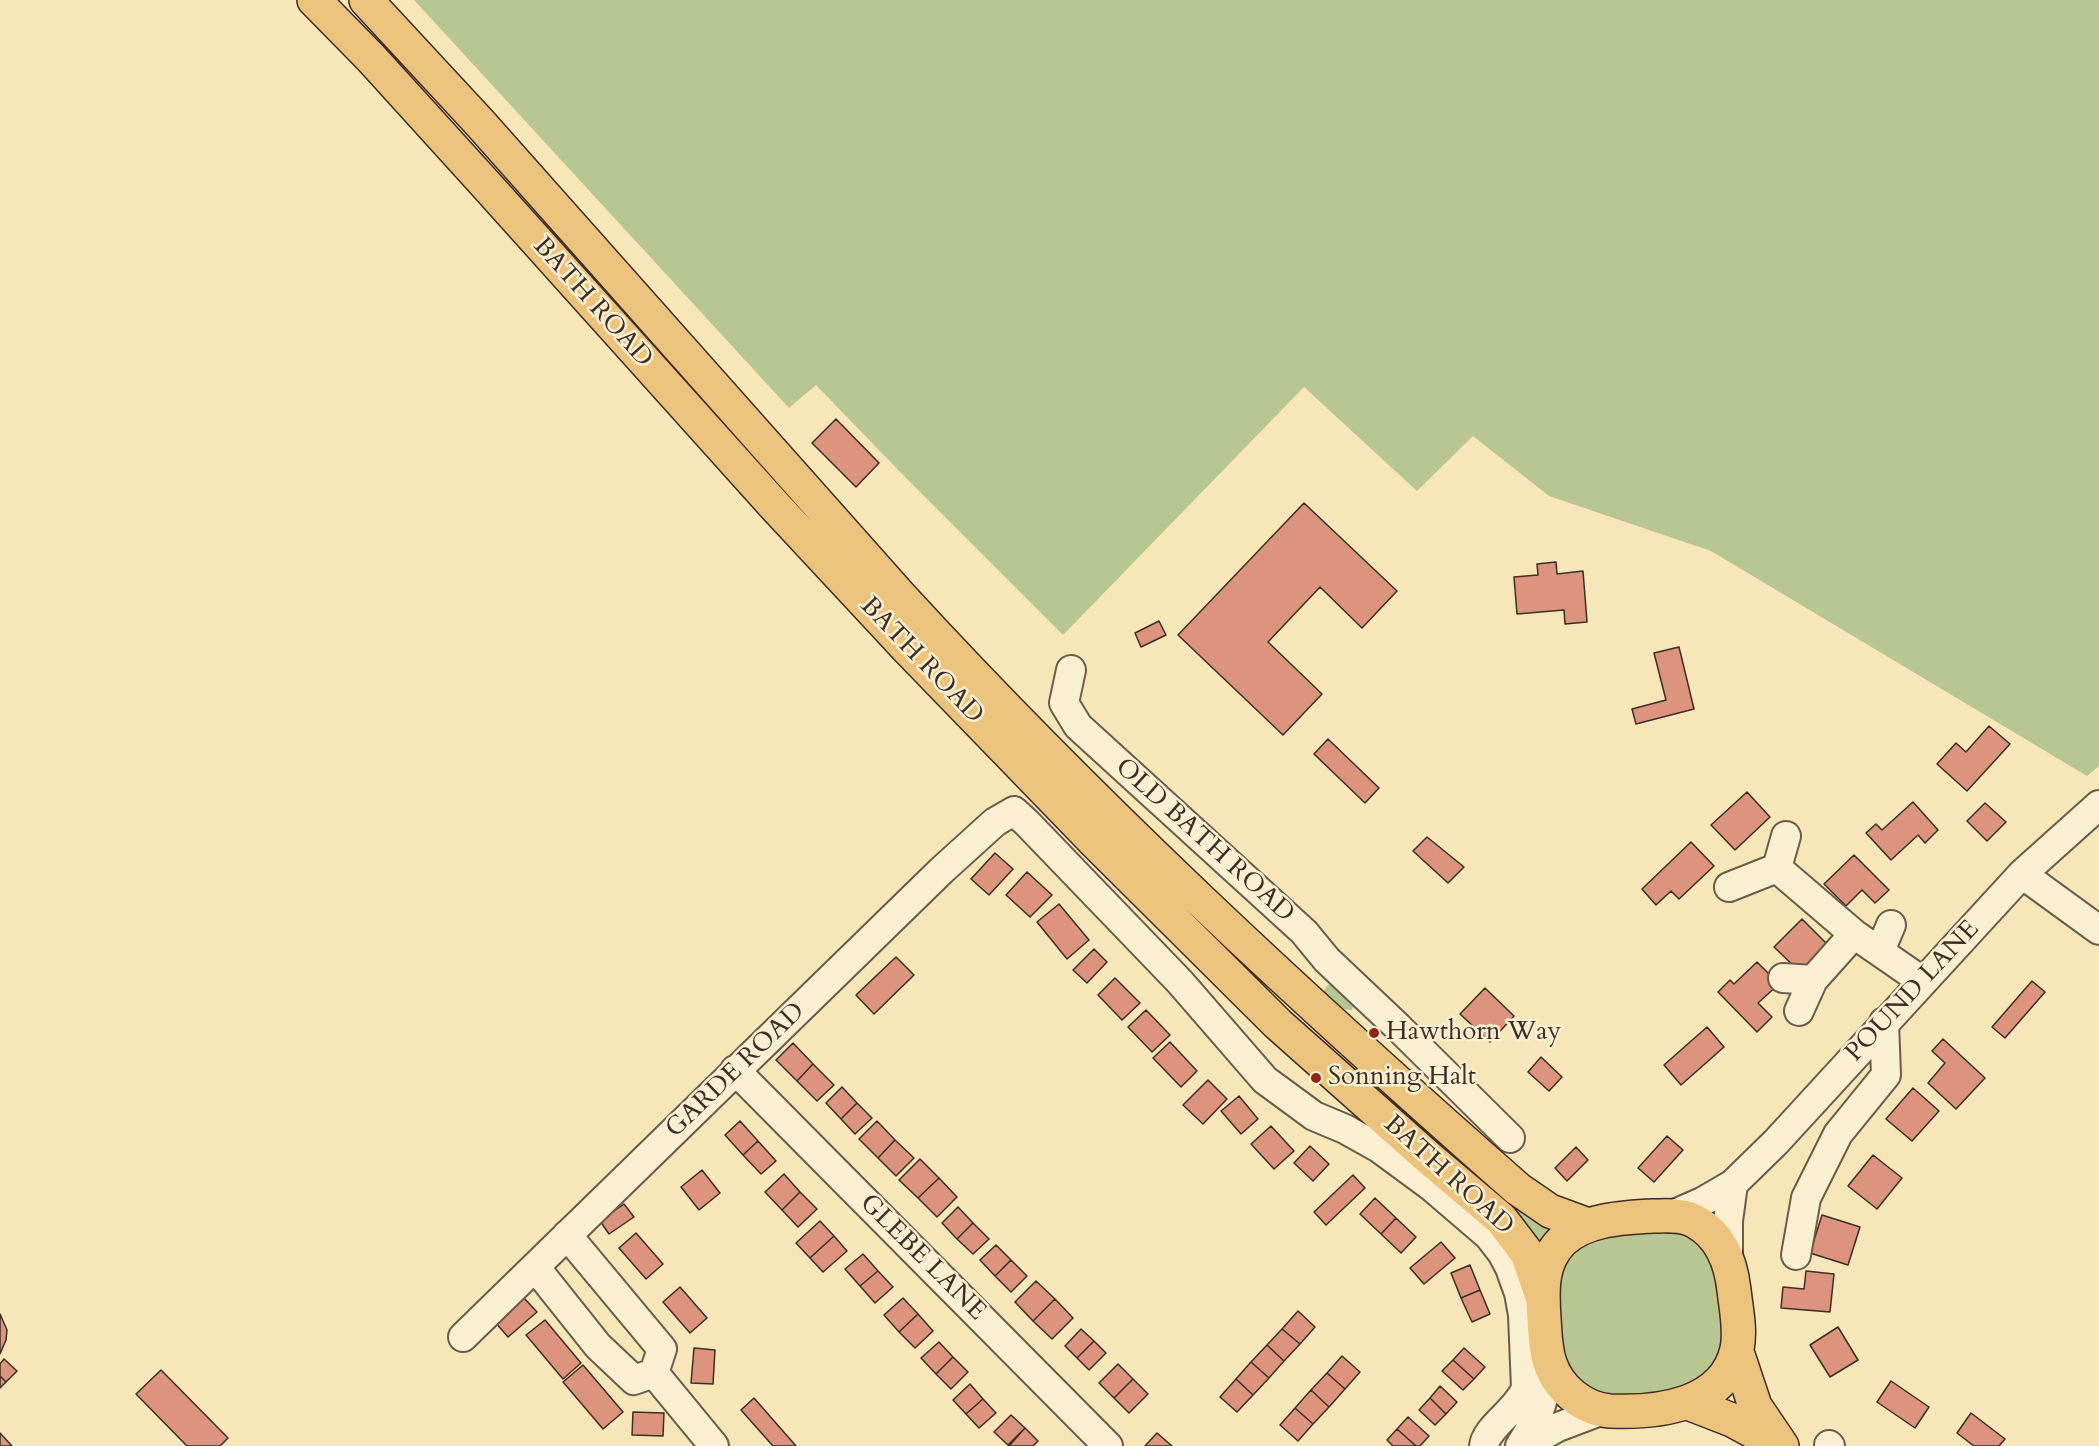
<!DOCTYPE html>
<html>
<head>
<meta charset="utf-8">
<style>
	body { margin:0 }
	canvas { display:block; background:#f7e6b8 }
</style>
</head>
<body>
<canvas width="2099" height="1446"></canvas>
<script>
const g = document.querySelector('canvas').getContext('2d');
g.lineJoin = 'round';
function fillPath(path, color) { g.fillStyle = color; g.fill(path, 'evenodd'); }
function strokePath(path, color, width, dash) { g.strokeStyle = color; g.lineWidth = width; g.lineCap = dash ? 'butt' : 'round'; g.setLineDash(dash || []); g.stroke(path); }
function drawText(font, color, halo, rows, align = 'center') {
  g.font = font + ' Cardo,serif'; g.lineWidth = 5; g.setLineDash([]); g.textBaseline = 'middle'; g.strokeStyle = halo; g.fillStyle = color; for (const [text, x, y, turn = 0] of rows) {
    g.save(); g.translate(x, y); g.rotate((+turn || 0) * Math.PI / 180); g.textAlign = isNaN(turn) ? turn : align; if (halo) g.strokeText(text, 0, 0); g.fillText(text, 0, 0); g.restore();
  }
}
fillPath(new Path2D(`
	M414 0H2099V766L2087 776 1711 551 1549 496 1473 436 1417 491 1304 387 1063 635 904 476 816 385 789 408Z
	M1335 983 1354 1002 1352 1010 1340 1009 1322 993 1328 985Z
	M1307 1015 1557 1228 1540 1250 1395 1112 1391 1096 1304 1020Z
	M1636 1231 1679 1232 1688 1235 1703 1246 1716 1273 1723 1336 1721 1355 1697 1383 1681 1390 1617 1397 1584 1389 1562 1356 1556 1290 1562 1263 1585 1241Z`), '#b8c692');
const building = new Path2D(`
	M836 419 879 463 856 487 812 443Z
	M1304 503 1397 591 1362 628 1320 587 1268 642 1322 694 1283 735 1178 635Z
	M1556 562 1557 574 1583 571 1587 622 1565 624 1564 610 1517 614 1514 577 1538 575 1537 564Z
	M1159 621 1166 635 1141 647 1135 633Z
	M1679 647 1694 709 1636 724 1632 709 1666 700 1654 653Z
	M1989 726 2010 744 1967 791 1937 764 1956 743 1966 752Z
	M1328 739 1379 788 1365 803 1314 754Z
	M1747 792 1770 817 1735 850 1711 825Z
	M1913 802 1938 830 1925 843 1918 835 1891 860 1866 833 1876 824 1882 830Z
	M1985 803 2006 822 1987 841 1967 821Z
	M1427 837 1464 867 1448 883 1413 851Z
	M1691 842 1714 866 1679 899 1671 891 1656 905 1642 889Z
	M995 853 1013 869 989 895 971 879Z
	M1854 855 1889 890 1875 903 1862 890 1846 906 1824 884Z
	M1027 872 1052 895 1030 917 1006 895Z
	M1059 904 1089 940 1067 959 1037 922Z
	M1802 919 1827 944 1800 972 1774 947Z
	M1094 949 1107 962 1087 983 1073 970Z
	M896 957 914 975 874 1014 856 995Z
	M1757 962 1779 984 1758 1003 1772 1017 1757 1032 1718 992 1730 980 1734 984Z
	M1115 978 1140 1003 1122 1020 1098 995Z
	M2032 981 2045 992 2005 1038 1992 1027Z
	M1485 988 1514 1016 1490 1042 1460 1014Z
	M1146 1010 1170 1035 1152 1052 1128 1027Z
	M1707 1027 1724 1047 1681 1085 1664 1065Z
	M1943 1039 1985 1078 1956 1109 1928 1083 1945 1063 1932 1051Z
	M1170 1042 1197 1071 1181 1087 1153 1058Z
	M793 1043 813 1064 797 1081 776 1060Z
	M1541 1057 1562 1077 1549 1091 1528 1072Z
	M813 1064 834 1085 817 1101 797 1081Z
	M1208 1080 1227 1099 1203 1124 1183 1105Z
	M842 1087 857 1103 841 1119 826 1103Z
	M1913 1088 1939 1111 1912 1141 1886 1119Z
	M1239 1096 1258 1119 1241 1134 1221 1111Z
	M857 1103 872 1118 855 1134 841 1119Z
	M740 1121 758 1141 743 1155 725 1135Z
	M877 1121 895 1140 878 1158 859 1139Z
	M1271 1126 1294 1151 1274 1169 1251 1144Z
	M1667 1136 1683 1150 1654 1182 1638 1168Z
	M895 1140 914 1158 896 1176 878 1158Z
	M758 1141 776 1161 761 1174 743 1155Z
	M1310 1146 1329 1164 1313 1181 1294 1163Z
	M1576 1147 1588 1160 1567 1181 1555 1168Z
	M1873 1155 1902 1178 1877 1209 1848 1186Z
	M920 1159 939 1178 918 1198 899 1180Z
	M702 1170 720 1193 699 1210 681 1187Z
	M784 1174 800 1192 782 1210 765 1192Z
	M1353 1175 1365 1188 1326 1225 1314 1212Z
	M939 1178 957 1197 937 1217 918 1198Z
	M800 1192 817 1209 798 1227 782 1210Z
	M1375 1198 1396 1218 1381 1234 1360 1214Z
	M624 1204 634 1217 609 1234 600 1221Z
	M958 1207 973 1223 957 1239 942 1223Z
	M1822 1215 1860 1227 1848 1265 1810 1253Z
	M1396 1218 1416 1237 1401 1253 1381 1234Z
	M820 1221 834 1236 810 1258 796 1243Z
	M973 1223 989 1239 973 1254 957 1239Z
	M636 1233 663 1264 646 1279 619 1248Z
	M834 1236 847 1251 823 1272 810 1258Z
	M1441 1242 1455 1258 1424 1284 1410 1268Z
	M996 1245 1011 1260 995 1276 980 1260Z
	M863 1254 878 1271 860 1286 845 1269Z
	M1011 1260 1027 1276 1011 1292 995 1276Z
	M1470 1265 1480 1290 1461 1298 1451 1273Z
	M878 1271 893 1287 875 1303 860 1286Z
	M1806 1271 1834 1274 1830 1312 1781 1308 1783 1287 1804 1289Z
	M1036 1281 1055 1299 1033 1321 1015 1302Z
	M680 1287 707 1318 690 1333 663 1302Z
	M1480 1290 1490 1314 1472 1322 1461 1298Z
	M523 1297 537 1312 508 1337 495 1322Z
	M903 1298 918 1314 899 1332 884 1315Z
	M1055 1299 1073 1318 1052 1339 1033 1321Z
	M1298 1311 1315 1327 1300 1344 1282 1329Z
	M0 1314 7 1330 6 1340 0 1354Z
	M918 1314 933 1331 915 1348 899 1332Z
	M545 1320 581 1363 563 1379 526 1335Z
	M1838 1327 1858 1360 1830 1377 1810 1345Z
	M1081 1329 1094 1341 1077 1358 1065 1346Z
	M1282 1329 1300 1344 1284 1361 1267 1345Z
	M1094 1341 1106 1353 1089 1370 1077 1358Z
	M939 1342 953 1357 936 1374 921 1358Z
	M1267 1345 1284 1361 1269 1378 1251 1362Z
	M694 1348 715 1350 713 1384 691 1383Z
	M1464 1348 1485 1367 1474 1379 1453 1360Z
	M1342 1356 1360 1372 1345 1389 1327 1373Z
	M953 1357 968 1372 951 1389 936 1374Z
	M4 1359 17 1371 6 1382 0 1376V1364Z
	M1453 1360 1474 1379 1463 1390 1442 1371Z
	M1251 1362 1269 1378 1253 1395 1236 1379Z
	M1118 1364 1133 1379 1114 1398 1099 1383Z
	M583 1365 623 1412 603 1429 563 1382Z
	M161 1370 228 1438 220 1446H187L136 1394Z
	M1327 1373 1345 1389 1329 1407 1311 1390Z
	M0 1376 6 1382 0 1388Z
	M1133 1379 1148 1394 1129 1413 1114 1398Z
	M1236 1379 1253 1395 1237 1412 1220 1397Z
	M1891 1381 1929 1407 1915 1428 1877 1402Z
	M970 1384 983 1399 966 1414 953 1400Z
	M1440 1386 1457 1402 1446 1414 1430 1398Z
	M1311 1390 1329 1407 1313 1424 1295 1408Z
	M754 1398 796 1446H773L741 1410Z
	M1430 1398 1446 1414 1435 1425 1419 1410Z
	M983 1399 996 1413 979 1428 966 1414Z
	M1295 1408 1313 1424 1298 1441 1280 1425Z
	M633 1412 664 1413 663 1436 632 1435Z
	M1971 1413 2005 1439 1999 1446H1974L1957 1433Z
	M1011 1415 1025 1428 1008 1445 994 1432Z
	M1408 1417 1429 1436 1420 1446H1416L1397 1429Z
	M1025 1428 1038 1441 1033 1446H1009Z
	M1397 1429 1416 1446H1393L1387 1440Z
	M0 1433 12 1446H0Z
	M1157 1433 1172 1446H1145Z`);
fillPath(building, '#dd947d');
strokePath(building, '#3c2d28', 1.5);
const minor = new Path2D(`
	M1071 670 1064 703 1078 726 1304 932 1327 960 1398 1027 1510 1138
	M1777 868 1786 836
	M2022 874 2099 930
	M1729 887 1777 868 1854 934 1922 981
	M1880 951 1891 925
	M1783 978 1813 980
	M1799 1011 1813 980 1854 934
	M735 1070 1108 1446
	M1670 1216 1702 1202 1733 1184 1776 1142 2022 874 2099 805
	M1796 1255 1806 1198 1838 1134 1886 1075 1884 1022
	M1728 1258V1221L1733 1184
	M535 1267 598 1346 634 1380 654 1373 662 1349 567 1235
	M463 1337 942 870 995 822 1014 811 1027 823 1180 982 1265 1080 1314 1116 1345 1129 1379 1148 1432 1187 1488 1235 1502 1253 1510 1268 1519 1293 1523 1315 1526 1388C1518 1410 1486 1427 1484 1446
	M654 1373 714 1446
	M1829 1445 1830 1446
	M1520 1446C1540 1414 1546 1399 1549 1361
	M1523 1446 1558 1427 1603 1410`);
const major = new Path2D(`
	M314 0 371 58 489 188 773 504 908 649 1094 841 1278 1024 1430 1159 1501 1219 1527 1253 1543 1299
	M366 0 480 123 901 597C1094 807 1304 1001 1518 1189L1550 1211 1588 1225
	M1652 1216C1666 1216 1683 1214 1696 1222 1721 1236 1731 1263 1734 1290 1736 1309 1741 1330 1737 1349 1725 1406 1657 1413 1610 1411 1583 1409 1558 1388 1550 1363 1545 1349 1545 1332 1544 1318 1542 1290 1541 1262 1562 1241 1586 1219 1621 1218 1652 1216Z
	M1737 1352 1755 1406 1782 1446
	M1688 1403 1732 1420 1778 1445`);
strokePath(minor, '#6b5b4c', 32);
strokePath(major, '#3c2d28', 36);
strokePath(minor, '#faefd1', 28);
strokePath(major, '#ecc37c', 33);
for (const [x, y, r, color] of [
	[1374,1033,6,"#8f2418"],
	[1316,1078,6,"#8f2418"]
]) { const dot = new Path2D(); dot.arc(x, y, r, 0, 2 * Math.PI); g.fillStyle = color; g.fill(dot); strokePath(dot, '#faefd1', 2); }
drawText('26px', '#3c2d28', '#faefd1', [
	["BATH ROAD",592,303,48],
	["BATH ROAD",921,661,46],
	["OLD BATH ROAD",1204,841,42],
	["POUND LANE",1913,992,-47],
	["GARDE ROAD",736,1071,-44],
	["BATH ROAD",1448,1176,42],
	["GLEBE LANE",922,1258,45]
]);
drawText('26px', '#3c2d28', '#faefd1', [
	["Hawthorn Way",1386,1033],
	["Sonning Halt",1328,1078]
], 'left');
</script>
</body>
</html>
